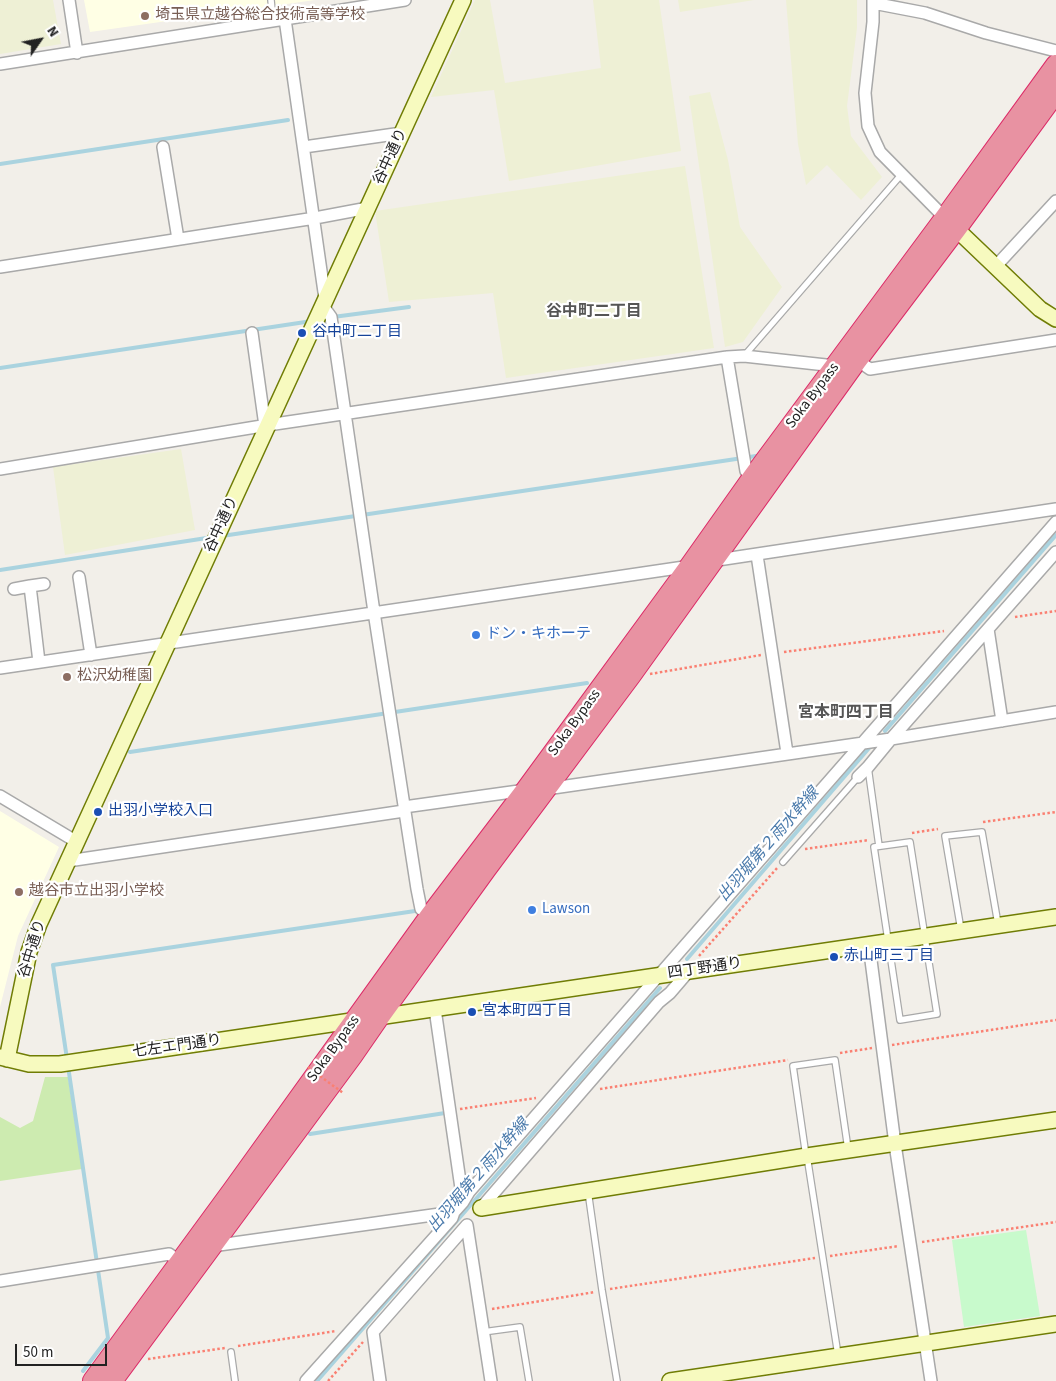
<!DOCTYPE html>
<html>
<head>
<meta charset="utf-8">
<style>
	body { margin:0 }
	#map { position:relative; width:1056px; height:1381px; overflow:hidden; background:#f2efe9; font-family:"Source Sans 3",sans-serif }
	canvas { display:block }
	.north { position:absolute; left:15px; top:15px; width:50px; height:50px; -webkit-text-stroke:4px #fff; paint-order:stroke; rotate:57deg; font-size:14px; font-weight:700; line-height:20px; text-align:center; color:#222 }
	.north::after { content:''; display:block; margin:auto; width:18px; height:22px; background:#222; clip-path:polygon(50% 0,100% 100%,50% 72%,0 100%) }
	.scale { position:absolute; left:15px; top:1344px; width:92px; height:22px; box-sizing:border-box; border:2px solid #222; border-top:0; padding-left:6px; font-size:15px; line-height:18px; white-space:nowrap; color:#222; -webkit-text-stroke:4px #fff; paint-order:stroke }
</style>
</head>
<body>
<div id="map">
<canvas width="1056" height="1381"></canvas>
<div class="north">N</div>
<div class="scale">50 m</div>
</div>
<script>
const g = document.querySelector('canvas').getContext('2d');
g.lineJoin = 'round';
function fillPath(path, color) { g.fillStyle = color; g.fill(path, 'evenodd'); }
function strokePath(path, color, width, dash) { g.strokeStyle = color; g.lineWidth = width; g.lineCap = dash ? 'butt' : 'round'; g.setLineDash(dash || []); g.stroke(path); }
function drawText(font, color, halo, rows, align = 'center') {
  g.font = font + ' "Source Sans 3","Noto Sans JP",sans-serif'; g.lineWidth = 4.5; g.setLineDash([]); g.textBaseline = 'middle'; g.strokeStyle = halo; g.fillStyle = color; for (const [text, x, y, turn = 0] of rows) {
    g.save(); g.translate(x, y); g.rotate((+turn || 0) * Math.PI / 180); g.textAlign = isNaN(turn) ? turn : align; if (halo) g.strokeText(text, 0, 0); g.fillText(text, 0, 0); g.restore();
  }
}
fillPath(new Path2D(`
	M84 0H315L90 32Z
	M0 811 59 847 18 936 0 1007Z`), '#ffffe5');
fillPath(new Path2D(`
	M0 0H53L61 44 0 54Z
	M475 0H490L505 83 601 68 593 0H659L681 151 509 181 494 90 431 97Z
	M678 0H754L680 12Z
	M786 0H857V28L847 106 851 136 882 177 861 200 827 165 806 185 798 144Z
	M710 92 728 160 740 227 782 287 743 342 725 347 689 96Z
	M685 166 714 348 506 378 493 293 389 302 375 211Z
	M181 449 195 530 65 555 53 467Z`), '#eef0d5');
fillPath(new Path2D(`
	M44 1077H68L82 1169 0 1181V1117L20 1128 33 1121 45 1077Z`), '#cdebb0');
fillPath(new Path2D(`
	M1026 1230 1040 1316 964 1327 952 1240Z`), '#c8facc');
strokePath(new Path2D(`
	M0 164 288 120
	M333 317 409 307
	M0 368 312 321
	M222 536 756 456
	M0 570 213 537
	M885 731 1056 535
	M130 752 587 683
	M687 959 870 747
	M67 1059 53 965 415 911
	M68 1066 108 1338 83 1371
	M310 1134 445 1113
	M317 1381 660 988`), '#aad3df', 4);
const lane = new Path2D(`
	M271 0 273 21
	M744 356 901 175
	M868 767 879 846
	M910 842 937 1014 900 1020 874 847Z
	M783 862 858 777
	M961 930 945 836 982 832 998 924
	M806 1156 793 1066 835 1060 848 1149
	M807 1156 838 1355
	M588 1191 602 1290 617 1381
	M483 1332 520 1327 529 1381
	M231 1352 235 1381`);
const street = new Path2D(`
	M69 0 77 53
	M873 0V22L865 93 868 126 880 152 945 218
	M873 3 925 13 986 33 1056 51
	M285 19 325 299
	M0 64 405 0
	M163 147 178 239
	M304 147 402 133
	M996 266 1056 201
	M0 267 315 218 368 208
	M323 306 331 317 374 612 417 889 421 909 430 916
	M252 333 265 426
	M727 357 746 471 753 477
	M857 360 870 369 1056 340
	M0 469 268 425 727 357 744 356 835 366
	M757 555 787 753
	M711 561 1056 509
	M79 577 91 655
	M30 586 44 584
	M14 589 30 586 39 662
	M988 629 1002 721
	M0 668 691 566
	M858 777 868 767 891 739 1056 552
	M546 789 891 739 1056 712
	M0 796 77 842
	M404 807 526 790
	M68 861 404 811
	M869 945 895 1144 931 1381
	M435 1009 463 1202
	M481 1208 659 1002 670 993 688 972
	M212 1246 454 1212 463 1202 469 1192 1056 522
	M0 1281 169 1254 180 1262
	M306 1381 452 1218 454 1212
	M380 1381 373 1332 467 1225 491 1381`);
const secondary = new Path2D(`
	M949 222 1040 309 1056 319
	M0 1057 29 1064H60L1056 917
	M7 1059 29 952 39 924 463 0
	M481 1208 807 1156 1056 1120
	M670 1381 1056 1324`);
const highway = new Path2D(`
	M93 1381 233 1190 430 916 526 790 690 566 753 477 945 218 1056 65
	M112 1381 352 1056 379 1017 486 869 631 675 857 360 956 229 1056 92`);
strokePath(lane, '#a9a9a9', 8);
strokePath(street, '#a9a9a9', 14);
strokePath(secondary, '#707d05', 18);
strokePath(highway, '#dc2a67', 22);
strokePath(new Path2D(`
	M1015 617 1056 611
	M784 652 944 631
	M650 674 761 655
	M983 822 1056 812
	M912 833 938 829
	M805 849 869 840
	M699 956 778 867
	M892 1045 1056 1020
	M840 1053 872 1048
	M600 1089 788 1060
	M460 1109 536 1098
	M922 1242 1056 1222
	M830 1256 899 1246
	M610 1289 815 1258
	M492 1309 595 1292
	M238 1346 336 1331
	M148 1359 225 1348
	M328 1381 363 1342`), '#fa8072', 2.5, [2.5, 2.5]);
strokePath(lane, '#fff', 5.5);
strokePath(street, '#fff', 11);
strokePath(secondary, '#f7fabf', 15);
strokePath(highway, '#e892a2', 20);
strokePath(new Path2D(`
	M308 1067 343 1093`), '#fa8072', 2.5, [2.5, 2.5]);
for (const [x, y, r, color] of [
	[145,16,5,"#8d6e63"],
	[302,333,5,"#1a4fb4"],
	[476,635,5,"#3f7fe0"],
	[67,677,5,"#8d6e63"],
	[98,812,5,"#1a4fb4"],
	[19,892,5,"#8d6e63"],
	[532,910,5,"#3f7fe0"],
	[834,957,5,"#1a4fb4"],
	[472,1012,5,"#1a4fb4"]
]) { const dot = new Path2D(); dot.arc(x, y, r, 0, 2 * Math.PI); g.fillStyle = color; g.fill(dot); strokePath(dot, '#fff', 2); }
drawText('15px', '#785e54', '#fff', [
	["埼玉県立越谷総合技術高等学校",155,16],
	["松沢幼稚園",77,677],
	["越谷市立出羽小学校",29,892]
], 'left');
drawText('15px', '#222', '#fff', [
	["谷中通り",391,157,-65],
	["Soka Bypass",813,396,-53],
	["谷中通り",222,525,-65],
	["Soka Bypass",575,723,-54],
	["谷中通り",33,949,-73],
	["四丁野通り",705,969,-8],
	["七左エ門通り",177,1047,-8],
	["Soka Bypass",334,1049,-54]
]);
drawText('15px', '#164399', '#fff', [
	["谷中町二丁目",312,333],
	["出羽小学校入口",108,812],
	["赤山町三丁目",844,957],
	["宮本町四丁目",482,1012]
], 'left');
drawText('15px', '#366cbe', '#fff', [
	["ドン・キホーテ",486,635],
	["Lawson",542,910]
], 'left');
drawText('bold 16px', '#555', '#fff', [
	["谷中町二丁目",594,312],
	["宮本町四丁目",846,713]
]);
drawText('italic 16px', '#4a7aab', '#fff', [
	["出羽堀第２雨水幹線",769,845,-49],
	["出羽堀第２雨水幹線",479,1176,-49]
]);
</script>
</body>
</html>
